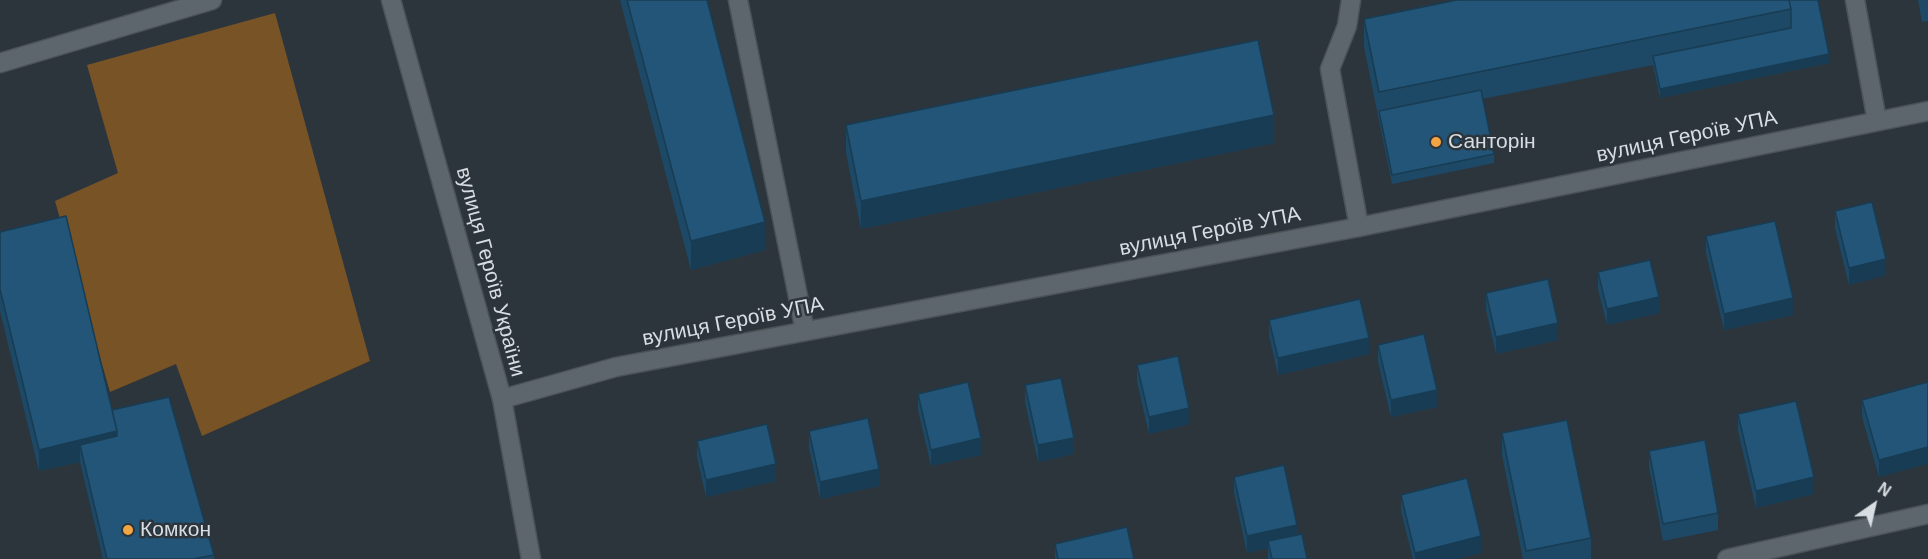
<!DOCTYPE html>
<html>
<head>
<meta charset="utf-8">
<style>
	body { margin:0 }
	#map { position:relative; width:1928px; height:559px; overflow:hidden; background:#2d353c; font-family:Helvetica,sans-serif }
	canvas { display:block }
	.north { position:absolute; left:1844px; top:475px; width:60px; height:60px; -webkit-text-stroke:4px #2d353c; paint-order:stroke; rotate:34deg; font-size:16px; font-weight:700; line-height:24px; text-align:center; color:#d7dde1 }
	.north::after { content:''; display:block; margin:auto; width:21px; height:27px; background:#d7dde1; clip-path:polygon(50% 0,100% 100%,50% 72%,0 100%) }
</style>
</head>
<body>
<div id="map">
<canvas width="1928" height="559"></canvas>
<div class="north">N</div>
</div>
<script>
const g = document.querySelector('canvas').getContext('2d');
g.lineJoin = 'round';
function fillPath(path, color) { g.fillStyle = color; g.fill(path, 'evenodd'); }
function strokePath(path, color, width, dash) { g.strokeStyle = color; g.lineWidth = width; g.lineCap = dash ? 'butt' : 'round'; g.setLineDash(dash || []); g.stroke(path); }
function drawText(font, color, halo, rows, align = 'center') {
  g.font = font + ' Helvetica,sans-serif'; g.lineWidth = 5; g.setLineDash([]); g.textBaseline = 'middle'; g.strokeStyle = halo; g.fillStyle = color; for (const [text, x, y, turn = 0] of rows) {
    g.save(); g.translate(x, y); g.rotate((+turn || 0) * Math.PI / 180); g.textAlign = isNaN(turn) ? turn : align; if (halo) g.strokeText(text, 0, 0); g.fillText(text, 0, 0); g.restore();
  }
}
fillPath(new Path2D(`
	M275 13 370 361 202 436 176 364 110 392 55 201 118 173 87 65Z`), '#785326');
const service = new Path2D(`
	M738 0 805 331
	M1351 0 1347 26 1330 69 1359 227
	M1855 0 1877 121
	M0 63 212 0`);
const minor = new Path2D(`
	M502 399 616 367 1359 227 1928 111
	M1727 559 1928 514`);
const secondary = new Path2D(`
	M391 0 502 399 531 559`);
strokePath(service, '#4b5357', 21);
strokePath(minor, '#4b5357', 21);
strokePath(secondary, '#4b5357', 21);
strokePath(service, '#5d666d', 18);
strokePath(minor, '#5d666d', 18);
strokePath(secondary, '#5d666d', 18);
fillPath(new Path2D(`
	M620 0H707L765 250 691 270Z
	M1818 0 1829 63 1660 98 1653 65 1482 99 1494 154V163L1392 184 1364 47V19Z
	M1918 0H1928V21L1922 22Z
	M846 125 1274 143 861 229 846 153Z
	M1835 211 1886 275 1849 285 1835 228Z
	M0 232 112 410 214 555V559H103L80 462 39 471 0 311Z
	M1706 236 1793 315 1724 330 1706 253Z
	M1598 272 1659 313 1607 325 1598 289Z
	M1486 293 1558 340 1496 354 1486 310Z
	M1269 320 1369 354 1278 375 1269 336Z
	M1378 345 1437 407 1391 417 1378 362Z
	M1137 365 1189 424 1149 434 1137 382Z
	M1928 382 1879 477 1862 417V400Z
	M1025 385 1074 454 1038 462 1025 402Z
	M918 394 981 455 931 466 918 410Z
	M1738 414 1814 494 1756 508 1738 431Z
	M809 431 879 486 820 499 809 448Z
	M1502 433 1591 538V559H1523L1502 455Z
	M697 441 776 481 706 497 697 457Z
	M1649 451 1718 513V530L1663 541 1649 467Z
	M1234 477 1297 535 1307 559H1268V548L1247 553 1234 493Z
	M1401 495 1481 553 1456 559H1413L1401 511Z
	M1055 544 1134 559H1055Z`), '#1d4966');
fillPath(new Path2D(`
	M1829 54V63L1660 98V89Z
	M1274 115V143L861 229V201Z
	M765 222V250L691 270V241Z
	M1886 259V275L1849 285V268Z
	M1659 297V313L1607 325V309Z
	M1793 298V315L1724 330V314Z
	M1558 323V340L1496 354V337Z
	M1369 338V354L1278 375V358Z
	M1437 390V407L1391 417V400Z
	M1189 408V424L1149 434V417Z
	M117 431V453L80 445V462L39 471V450Z
	M981 438V455L931 466V450Z
	M1074 438V454L1038 462V445Z
	M1928 447V464L1879 477V460Z
	M776 464V481L706 497V480Z
	M879 469V486L820 499V482Z
	M1814 477V494L1756 508V491Z
	M1297 525V541H1268V548L1247 553V536Z
	M1481 536V553L1456 559H1415V553Z`), '#183c53');
const building = new Path2D(`
	M627 0H707L765 222 691 241Z
	M1457 0H1789L1791 9 1379 92 1364 19Z
	M1789 0H1818L1829 54 1660 89 1653 56 1791 28V9Z
	M1258 40 1274 115 861 201 846 125Z
	M1481 90 1494 154 1392 175 1379 111Z
	M1872 202 1886 259 1849 268 1835 211Z
	M66 216 117 431 39 450 0 289V232Z
	M1775 221 1793 298 1724 314 1706 236Z
	M1650 260 1659 297 1607 309 1598 272Z
	M1548 279 1558 323 1496 337 1486 293Z
	M1360 299 1369 338 1278 358 1269 320Z
	M1424 334 1437 390 1391 400 1378 345Z
	M1178 356 1189 408 1149 417 1137 365Z
	M1061 378 1074 438 1038 445 1025 385Z
	M968 382 981 438 931 450 918 394Z
	M1928 382V447L1879 460 1862 400Z
	M169 397 214 555 193 559H107L80 445 117 436V431L112 410Z
	M1796 401 1814 477 1756 491 1738 414Z
	M868 418 879 469 820 482 809 431Z
	M1567 420 1591 538 1526 551 1502 433Z
	M767 424 776 464 706 480 697 441Z
	M1705 440 1718 513 1663 524 1649 451Z
	M1284 465 1297 525 1247 536 1234 477Z
	M1467 478 1481 536 1415 553 1401 495Z
	M1127 527 1134 559H1058L1055 544Z
	M1302 534 1307 559H1272L1268 541Z`);
fillPath(building, '#257');
strokePath(building, '#183c53', 1.5);
for (const [x, y, r, color] of [
	[1436,142,6,"#f2a542"],
	[128,530,6,"#f2a542"]
]) { const dot = new Path2D(); dot.arc(x, y, r, 0, 2 * Math.PI); g.fillStyle = color; g.fill(dot); strokePath(dot, '#2d353c', 2); }
drawText('21px', '#d7dde1', '#2d353c', [
	["вулиця Героїв УПА",1687,137,-12],
	["вулиця Героїв УПА",1210,232,-11],
	["вулиця Героїв України",490,272,75],
	["вулиця Героїв УПА",733,322,-11]
]);
drawText('21px', '#d7dde1', '#2d353c', [
	["Санторін",1448,142],
	["Комкон",140,530]
], 'left');
</script>
</body>
</html>
